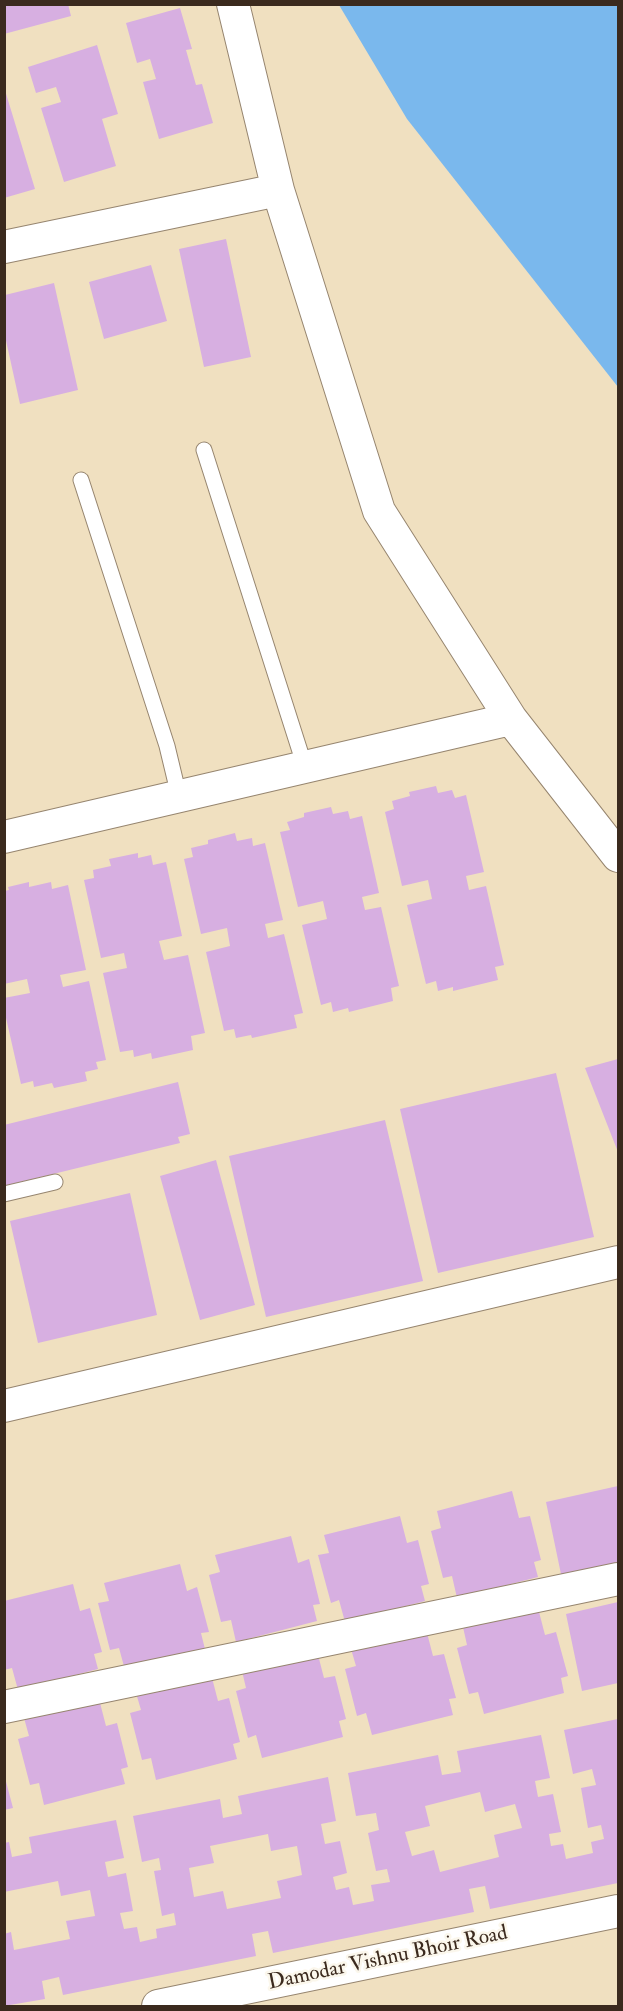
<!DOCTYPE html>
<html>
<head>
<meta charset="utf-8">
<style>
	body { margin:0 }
	#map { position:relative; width:623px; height:2011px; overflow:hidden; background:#f0e0c0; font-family:"IM FELL Double Pica",serif }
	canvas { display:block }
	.frame { position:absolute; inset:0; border:6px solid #3b2a1e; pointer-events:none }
</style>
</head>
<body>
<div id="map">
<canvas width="623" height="2011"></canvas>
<div class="frame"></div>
</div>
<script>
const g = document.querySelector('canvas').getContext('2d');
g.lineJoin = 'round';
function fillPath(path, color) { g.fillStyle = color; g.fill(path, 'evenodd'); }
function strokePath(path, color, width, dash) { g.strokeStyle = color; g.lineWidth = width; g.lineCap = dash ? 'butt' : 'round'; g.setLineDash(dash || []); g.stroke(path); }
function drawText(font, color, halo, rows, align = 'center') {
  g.font = font + ' "IM FELL Double Pica",serif'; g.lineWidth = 5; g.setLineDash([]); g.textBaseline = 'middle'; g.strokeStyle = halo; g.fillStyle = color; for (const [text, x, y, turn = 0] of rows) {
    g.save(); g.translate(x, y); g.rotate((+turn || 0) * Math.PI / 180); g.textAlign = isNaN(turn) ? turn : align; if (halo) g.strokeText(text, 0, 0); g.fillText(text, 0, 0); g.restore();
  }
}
fillPath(new Path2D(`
	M339 5H618V387L407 119Z`), '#7ab8ed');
fillPath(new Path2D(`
	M4 4H68L71 16 4 34Z
	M180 8 192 49 186 50 196 85 202 84 213 123 159 139 143 82 156 79 150 59 137 63 126 23Z
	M97 45 118 114 102 119 116 166 64 182 41 108 61 102 56 87 36 93 28 67Z
	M4 87 35 189 4 198Z
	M226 239 251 357 204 367 179 249Z
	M151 265 167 321 104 339 89 282Z
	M54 283 78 390 20 404 5 336V295Z
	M436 786 438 793 452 790 455 798 466 795 484 872 466 876 469 890 486 886 504 965 495 967 498 980 453 991V987L438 991 436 981 426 984 407 905 432 899 428 880 402 886 385 812 394 809 392 801 410 796 409 792Z
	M331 807 333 814 348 811 350 819 362 816 379 893 362 897 365 910 381 907 399 986 391 988 393 1001 349 1012 348 1008 333 1012 331 1002 321 1005 302 925 327 919 323 901 298 907 280 832 290 830 287 822 304 817V813Z
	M235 833 237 841 252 838 253 846 265 843 283 920 265 924 268 938 284 934 303 1013 294 1015 297 1028 252 1038 251 1035 236 1038 234 1029 224 1031 206 952 230 946 227 928 201 934 184 859 193 857 191 848 208 844V840Z
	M138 853V858L151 855 153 865 166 862 182 936 159 941 164 960 188 955 205 1033 191 1036 193 1050 152 1059 151 1053 134 1057 133 1050 120 1052 103 973 127 968 124 953 101 958 84 880 94 878 93 870 111 866 109 859Z
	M29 882V887L51 882 52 889 68 885 86 970 60 975 63 987 89 981 106 1060 96 1062 98 1069 85 1072 87 1081 54 1088 52 1083 34 1087 33 1081 21 1084 4 1009V998L30 993 27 979 4 984V891L9 890 8 887Z
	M618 1059V1152L585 1068Z
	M556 1073 594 1237 438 1273 400 1109Z
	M178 1082 190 1134 178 1137 180 1143 4 1186V1125Z
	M385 1120 423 1281 266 1317 229 1156Z
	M216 1160 255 1305 200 1320 160 1176Z
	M130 1193 157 1315 38 1343 10 1221Z
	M618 1486V1567L562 1579 546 1502Z
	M512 1491 519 1518 530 1516 541 1560 534 1562 538 1577 457 1598 452 1576 443 1578 431 1531 441 1528 437 1511Z
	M400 1516 407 1543 418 1540 429 1584 421 1586 425 1601 345 1622 339 1600 331 1603 318 1555 329 1553 324 1535Z
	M291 1536 298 1563 309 1559 320 1604 313 1605 317 1621 236 1642 231 1620 221 1622 209 1575 220 1572 215 1555Z
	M180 1564 187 1591 197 1587 209 1632 201 1633 205 1649 125 1670 119 1648 110 1650 98 1603 109 1601 104 1583Z
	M73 1584 80 1611 90 1608 102 1652 94 1654 98 1669 18 1690 12 1668 4 1670V1601Z
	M618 1602V1683L582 1691 566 1614Z
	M538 1608 545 1635 556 1632 568 1676 561 1678 564 1693 484 1714 478 1692 469 1694 457 1648 467 1645 463 1627Z
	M426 1629 433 1656 444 1654 456 1698 449 1699 453 1715 372 1735 366 1713 357 1716 345 1669 356 1666 351 1649Z
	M317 1651 324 1678 335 1676 346 1719 339 1721 343 1737 262 1758 256 1735 248 1738 236 1691 246 1688 242 1671Z
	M211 1674 218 1701 229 1698 240 1742 233 1744 237 1759 156 1780 151 1758 142 1760 130 1713 141 1710 136 1693Z
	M99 1699 106 1726 117 1723 128 1767 121 1769 125 1784 44 1805 39 1783 30 1785 18 1739 29 1736 24 1718Z
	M618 1719V1883L490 1909 485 1886 469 1889 474 1912 273 1953 268 1931 252 1934 256 1956 63 1995 59 1977 42 1981 45 1999 4 2006V1934L11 1932 14 1950 70 1939 66 1921 95 1916 90 1890 61 1896 58 1881 4 1892V1843L9 1842 12 1857 32 1853 29 1837 116 1820 124 1858 105 1862 108 1877 126 1873 133 1911 120 1913 124 1929 137 1927 140 1942 157 1938 156 1929 176 1925 174 1913 162 1916 154 1871 161 1870 159 1858 142 1862 133 1816 220 1799 223 1818 242 1814 238 1796 328 1777 336 1821 321 1824 325 1844 340 1841 347 1873 333 1877 336 1890 349 1887 353 1905 374 1901 371 1885 390 1882 387 1869 376 1871 368 1833 379 1830 376 1813 356 1816 348 1773 438 1755 442 1775 461 1772 457 1751 541 1735 550 1778 535 1781 538 1797 553 1794 561 1832 549 1834 551 1846 563 1844 566 1859 593 1853 591 1842 604 1839 601 1825 588 1828 581 1788 596 1785 592 1769 573 1774 564 1730ZM480 1792 485 1812 515 1804 522 1828 494 1835 499 1857 440 1872 434 1850 412 1856 405 1832 430 1826 425 1806ZM268 1834 271 1851 297 1846 302 1875 277 1881 281 1898 227 1909 223 1891 194 1897 189 1868 214 1863 210 1846Z
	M4 1774 13 1808 4 1810Z`), '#d7afe1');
const lane = new Path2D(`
	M204 450 305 767
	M81 480 167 746 179 796
	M4 1194 55 1182`);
const street = new Path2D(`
	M233 4 278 190 379 511 511 719 618 856
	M4 247 278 190
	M4 837 511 719
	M4 1406 618 1262
	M4 1707 618 1579
	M158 2006 618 1911`);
strokePath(lane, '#96856f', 17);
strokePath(street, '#96856f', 34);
strokePath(lane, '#fff', 15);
strokePath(street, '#fff', 32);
drawText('21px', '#3b2a1e', '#fbf7ec', [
	["Damodar Vishnu Bhoir Road",388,1959,-12]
]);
</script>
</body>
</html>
